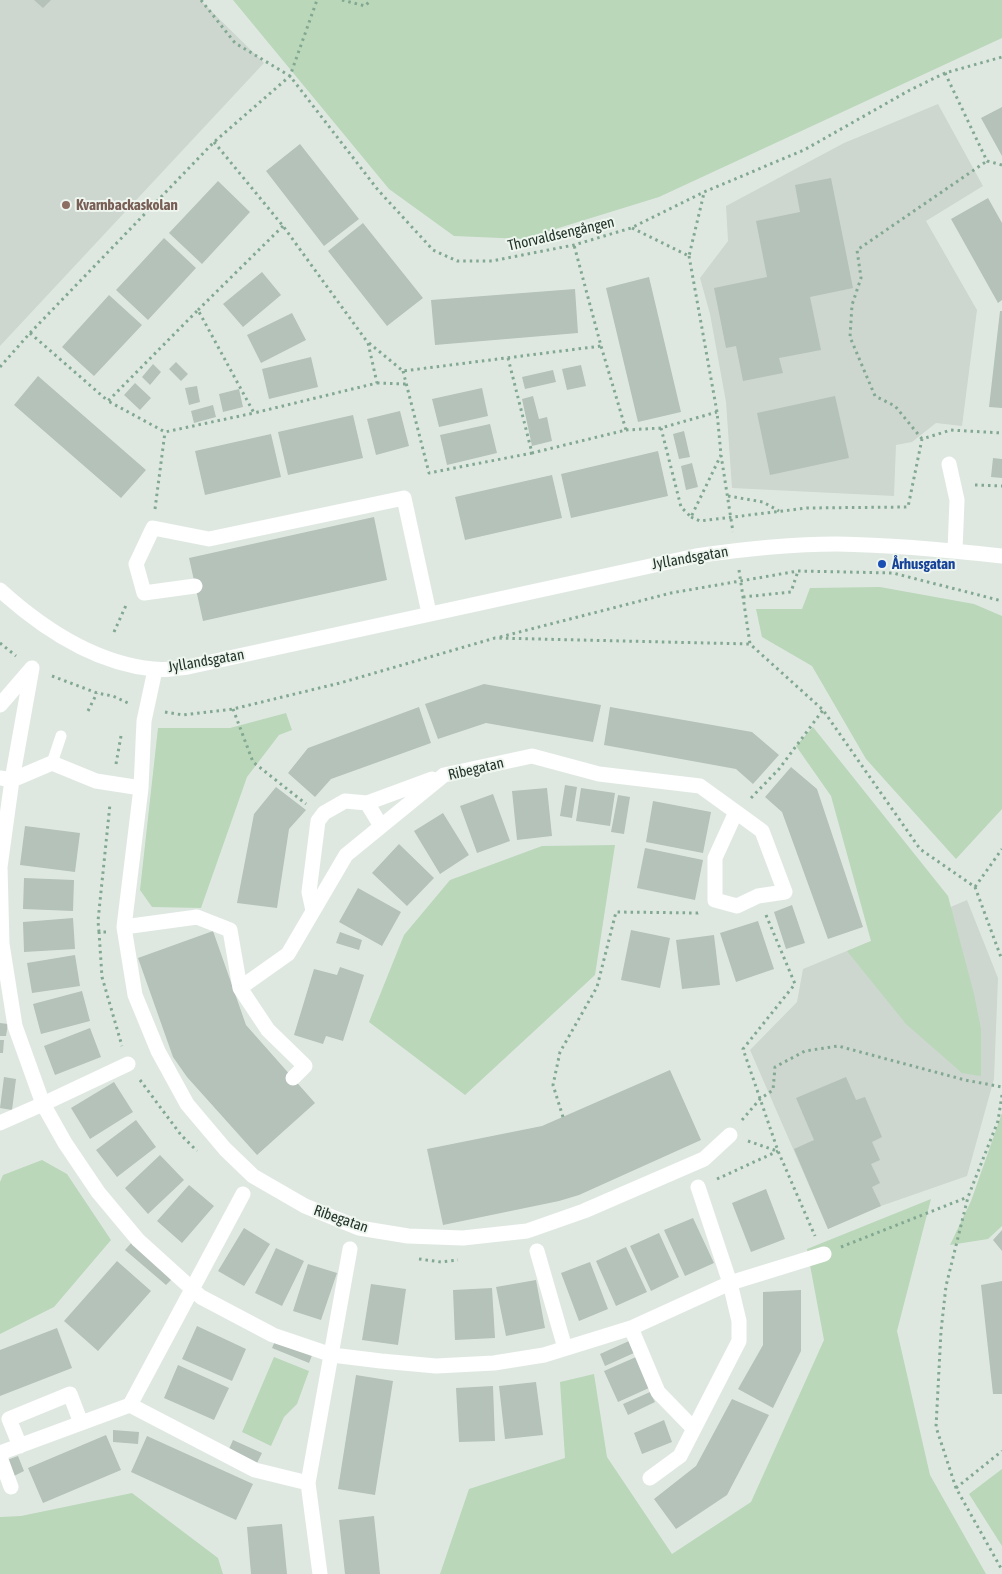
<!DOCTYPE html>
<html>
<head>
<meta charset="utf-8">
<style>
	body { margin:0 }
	canvas { display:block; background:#dee8e1 }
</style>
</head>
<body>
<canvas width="1002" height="1574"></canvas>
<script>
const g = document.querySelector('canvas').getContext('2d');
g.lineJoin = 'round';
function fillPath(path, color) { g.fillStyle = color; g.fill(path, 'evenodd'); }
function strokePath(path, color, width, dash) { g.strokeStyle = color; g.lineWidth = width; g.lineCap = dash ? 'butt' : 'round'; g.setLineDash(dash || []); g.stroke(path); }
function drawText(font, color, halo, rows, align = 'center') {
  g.font = font + ' "Asap Condensed",sans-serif'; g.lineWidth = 4; g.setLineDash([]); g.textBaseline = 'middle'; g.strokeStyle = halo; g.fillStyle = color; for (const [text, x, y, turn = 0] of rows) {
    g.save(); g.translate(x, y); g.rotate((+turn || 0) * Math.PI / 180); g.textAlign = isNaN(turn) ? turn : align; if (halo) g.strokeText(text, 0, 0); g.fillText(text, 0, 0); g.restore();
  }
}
fillPath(new Path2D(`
	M0 0H200L264 63 0 346Z
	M938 104 983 186 926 221 977 310 962 426 936 423 912 442 896 445 894 496 732 488 726 402 710 314 700 278 728 241 726 206 844 143Z
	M967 900 998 978 994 1079 967 1176 881 1206 828 1229 750 1050 797 1002 803 969 871 941Z`), '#cdd7cf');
fillPath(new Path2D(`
	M233 0H1002V38L659 197 523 239 454 236 389 189Z
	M880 587 974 604 1002 616V809L956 859 866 759 812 666 762 637 756 609H802L810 588Z
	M286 713 292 730 279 735 247 777 201 908 152 907 140 890 158 728H230Z
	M813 727 948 896 974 994 981 1029V1076L962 1073 906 1024 847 951 871 941 831 796 796 746Z
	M615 845 595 975 465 1095 369 1022 404 935 450 880 542 846Z
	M1002 1113V1226L988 1239 950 1245 971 1201Z
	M42 1160 67 1174 111 1240 54 1307 0 1334V1182L3 1175Z
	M931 1199 897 1331 930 1475 986 1574H440L469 1489 565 1458 560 1382 594 1374 607 1457 672 1554 751 1502 824 1340 807 1249Z
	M274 1357 309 1371 297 1404 284 1417 271 1446 242 1432Z
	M1002 1469V1546L969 1494Z
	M132 1493 218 1558 223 1574H0V1517L21 1516Z`), '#bad7b9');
fillPath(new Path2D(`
	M34 0H51L43 8Z
	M1002 107V156L981 118Z
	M300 144 359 219 324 246 266 171Z
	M831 178 853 288 810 297 821 350 779 358 783 373 743 381 736 346 726 348 714 288 767 277 756 221 800 212 795 185Z
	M218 181 250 212 202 264 169 233Z
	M988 198 1002 223V300L998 303 951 219Z
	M363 223 423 298 387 326 328 251Z
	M164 238 196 268 148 320 116 290Z
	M262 272 281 295 243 327 223 304Z
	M649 277 681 412 638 422 606 288Z
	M575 289 578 333 435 345 431 300Z
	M109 295 142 325 94 376 62 347Z
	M1000 311H1002V408L989 407Z
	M292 313 306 340 261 363 247 335Z
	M311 357 318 387 269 399 262 369Z
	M176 362 188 374 181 381 169 369Z
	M153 364 161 372 150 385 142 377Z
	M581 365 586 386 567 390 562 369Z
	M553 370 556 382 525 389 522 377Z
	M38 376 146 470 121 498 14 405Z
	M135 383 151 398 140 410 124 395Z
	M197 386 200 402 189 405 185 388Z
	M482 388 488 416 439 427 432 399Z
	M239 389 243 407 223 412 219 394Z
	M533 396 539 419 547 417 552 441 532 446 522 399Z
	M835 396 849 458 770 475 757 413Z
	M213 405 216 417 194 423 191 411Z
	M400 411 409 446 376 455 367 419Z
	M353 415 363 458 288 475 278 432Z
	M490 424 497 453 447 465 440 435Z
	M684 431 690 457 679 459 673 434Z
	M271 434 281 477 205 495 195 451Z
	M658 451 668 496 571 518 561 474Z
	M993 458 1002 459V478L991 477Z
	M692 463 698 487 686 490 681 466Z
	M552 475 562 518 465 540 455 497Z
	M374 517 387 580 203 621 189 558Z
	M484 684 601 705 593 742 486 723 438 739 425 704Z
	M419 707 431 743 331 779 315 797 288 773 308 748Z
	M610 707 752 732 779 755 753 784 736 769 604 745Z
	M791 767 817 789 863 927 828 939 782 812 765 797Z
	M565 785 577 787 572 818 560 816Z
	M276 787 306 810 289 829 277 908 237 903 254 814Z
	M547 788 552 836 517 840 512 791Z
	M581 788 615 793 610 826 576 821Z
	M493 794 510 841 477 853 460 806Z
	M618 795 630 797 624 834 611 832Z
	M653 801 711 812 703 853 646 842Z
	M443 813 469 855 440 874 414 831Z
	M25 826 80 833 75 872 20 865Z
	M399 844 434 878 407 906 372 873Z
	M645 848 703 860 695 900 637 888Z
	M24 878 74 880 73 911 23 909Z
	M358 888 401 912 382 946 339 922Z
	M792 905 805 943 786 949 774 912Z
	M73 918 75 949 24 952 23 922Z
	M758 921 774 969 736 982 720 933Z
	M631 930 670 938 660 988 621 980Z
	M213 931 246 1025 315 1103 257 1155 187 1077 173 1057 138 958Z
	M340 932 362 940 359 950 336 943Z
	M714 935 720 985 682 989 676 940Z
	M75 955 80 986 32 993 27 963Z
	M340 967 364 975 343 1041 326 1036 323 1044 294 1035 314 969 337 975Z
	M82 991 90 1021 41 1034 33 1004Z
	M0 1023 8 1024 6 1036H0Z
	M90 1028 101 1057 55 1075 44 1046Z
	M0 1040H4L3 1053H0Z
	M670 1070 701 1140 579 1195 559 1201 443 1225 427 1149 542 1126Z
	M4 1077 16 1079 12 1110 0 1108Z
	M846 1077 856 1100 865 1097 882 1137 872 1142 880 1160 871 1164 880 1183 872 1187 881 1206 828 1229 794 1149 814 1140 796 1098Z
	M114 1082 133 1112 90 1139 71 1108Z
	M136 1120 156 1147 117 1177 96 1150Z
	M160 1155 184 1180 148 1214 125 1188Z
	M189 1185 214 1206 182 1243 157 1221Z
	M766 1189 785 1239 751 1252 732 1203Z
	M693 1218 714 1263 685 1276 664 1230Z
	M244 1228 270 1244 244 1286 218 1271Z
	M1002 1230V1251L993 1240Z
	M659 1233 679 1277 651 1291 630 1246Z
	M133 1241 174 1277 166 1285 125 1250Z
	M626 1247 647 1292 616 1306 596 1261Z
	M276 1248 304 1261 282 1306 255 1293Z
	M117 1261 151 1291 98 1351 64 1321Z
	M590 1262 608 1309 579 1321 561 1273Z
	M308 1264 337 1273 321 1320 293 1311Z
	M536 1280 545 1328 506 1336 496 1287Z
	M1002 1281V1394H993L981 1285Z
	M371 1284 406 1289 398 1345 362 1340Z
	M492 1288 495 1338 455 1340 453 1290Z
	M801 1290V1351L773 1408 738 1389 763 1345V1292Z
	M197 1326 246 1349 232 1381 182 1359Z
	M57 1328 72 1368 0 1396V1350Z
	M276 1339 313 1353 309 1363 272 1348Z
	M629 1341 634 1353 605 1366 600 1354Z
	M636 1357 649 1388 618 1402 604 1371Z
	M178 1365 229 1388 214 1420 164 1398Z
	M356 1375 393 1381 375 1495 338 1489Z
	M536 1382 543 1435 505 1439 499 1386Z
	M493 1386 495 1441 459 1442 456 1388Z
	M650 1392 655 1402 628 1415 623 1404Z
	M732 1399 769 1415 727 1495 676 1529 654 1499 696 1466Z
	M664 1420 672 1442 642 1454 634 1433Z
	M113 1430 139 1432 138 1444 113 1442Z
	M106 1435 121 1470 43 1503 28 1468Z
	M147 1436 253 1484 236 1520 131 1472Z
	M233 1440 262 1453 257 1463 229 1449Z
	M18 1456 24 1471 14 1476 7 1460Z
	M374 1516 380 1574H345L339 1520Z
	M282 1524 287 1574H251L247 1527Z`), '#b4c2b9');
strokePath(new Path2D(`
	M201 0 235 43 290 76 378 190 433 250 457 261H492L574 245 631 228 704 192 804 150 910 90 945 73 1002 57
	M342 0 365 6 371 0
	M945 73 987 161 1002 165
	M214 142 283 226 368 343 377 383 254 413
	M632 228 689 256 704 193
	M689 256 717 412 721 455 733 532
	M198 310 283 226
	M30 333 108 401 198 310 254 413 165 432 108 401
	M369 343 403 371 601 346 574 245
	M508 358 532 453 626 430 601 346
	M0 367 30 333 214 142 290 76 317 0
	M403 371 429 473 532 453
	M377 383 406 384
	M661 428 681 507 691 517 721 455
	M626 430 661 428 717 412
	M922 439 895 406 875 396 850 337 852 305 861 278 857 250 987 161
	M975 485 1002 486
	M728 496 763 502 779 511
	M155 509 165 432
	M691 517 700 521 807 508 908 507 922 439 951 430 1002 433
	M739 570 750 644 823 710 920 849 975 887 1002 960
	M743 597 791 592 798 571
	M114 632 127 603
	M500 637 671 593 798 571 893 573 1002 601
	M0 643 16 656
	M52 676 97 693 113 696 128 703
	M233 709 253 762 306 804
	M88 711 97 693
	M165 712 183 715 233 709 340 683 495 638 750 644
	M116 764 121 736
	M751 798 779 769 823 710
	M975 887 1002 849
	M766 915 795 984 743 1049 778 1151 815 1236
	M99 932 98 921 110 804
	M106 932H99L102 977 122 1046
	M140 1080 181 1135 197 1151
	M1002 1095 998 1121 968 1197 946 1286 941 1331 936 1427 956 1488 1002 1570
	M563 1117 553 1085 560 1052 597 987 616 912 698 913 700 912
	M742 1120 760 1099 773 1090 775 1067 805 1051 838 1046 965 1080 1002 1087
	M748 1141 777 1151
	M717 1179 778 1151
	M841 1247 968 1197
	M419 1259 441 1262 458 1260
	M956 1488 1002 1451`), '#82a891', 3, [2.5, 4]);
strokePath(new Path2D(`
	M52 763 61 736`), '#fff', 11);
strokePath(new Path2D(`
	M949 464 957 500 955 551
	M195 586 144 593 136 564 153 528 209 539 404 498 429 613
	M0 590C43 629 94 663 153 669 164 671 177 668 188 667L696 556C743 549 790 544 837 544 892 545 948 550 1002 556
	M32 668 12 780 0 867 2 944 15 1026 43 1104 65 1143 98 1192 138 1240 201 1297 273 1335 332 1355 381 1361 436 1366 494 1363 544 1355 631 1328 730 1283 739 1321V1341L680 1456 650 1478
	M155 670 144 721 141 788 124 927 135 995 158 1051 187 1104 225 1149 253 1176 305 1206 359 1228 408 1236 463 1238 527 1231 584 1211 704 1159 730 1135
	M0 705 32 668
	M0 778 12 780 52 763 96 781 141 788
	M381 826 367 803 432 779
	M313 911 309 892 318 821 324 813 345 801 367 803
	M124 927 197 917 230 930 240 988 268 1030 305 1066 293 1078
	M240 988 288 954 346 855 444 775 532 756 599 774 700 786 736 812 715 858V900L737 906 758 896 785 892 762 831 736 812
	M0 1123 43 1104 128 1064
	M698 1187 730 1283 824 1254
	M243 1194 130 1405 255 1470 308 1483
	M537 1251 565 1348
	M631 1328 658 1392 693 1428
	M20 1446 9 1419 70 1394 81 1423
	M0 1453 130 1405
	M0 1457 11 1487
	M320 1574 308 1483 350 1249`), '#fff', 15);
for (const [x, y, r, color] of [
	[66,205,5,"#8d6e63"],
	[882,564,5,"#1a4fb4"]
]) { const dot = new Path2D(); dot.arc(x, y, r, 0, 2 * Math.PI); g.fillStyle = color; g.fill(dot); strokePath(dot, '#eef5ef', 2); }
drawText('bold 15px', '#785e54', '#eef5ef', [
	["Kvarnbackaskolan",76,205]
], 'left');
drawText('15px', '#22352a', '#eef5ef', [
	["Thorvaldsengången",561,234,-13],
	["Jyllandsgatan",690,558,-10],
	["Jyllandsgatan",206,661,-10],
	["Ribegatan",476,769,-13],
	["Ribegatan",341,1219,19]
]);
drawText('bold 15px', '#164399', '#eef5ef', [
	["Århusgatan",892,564]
], 'left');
</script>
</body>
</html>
